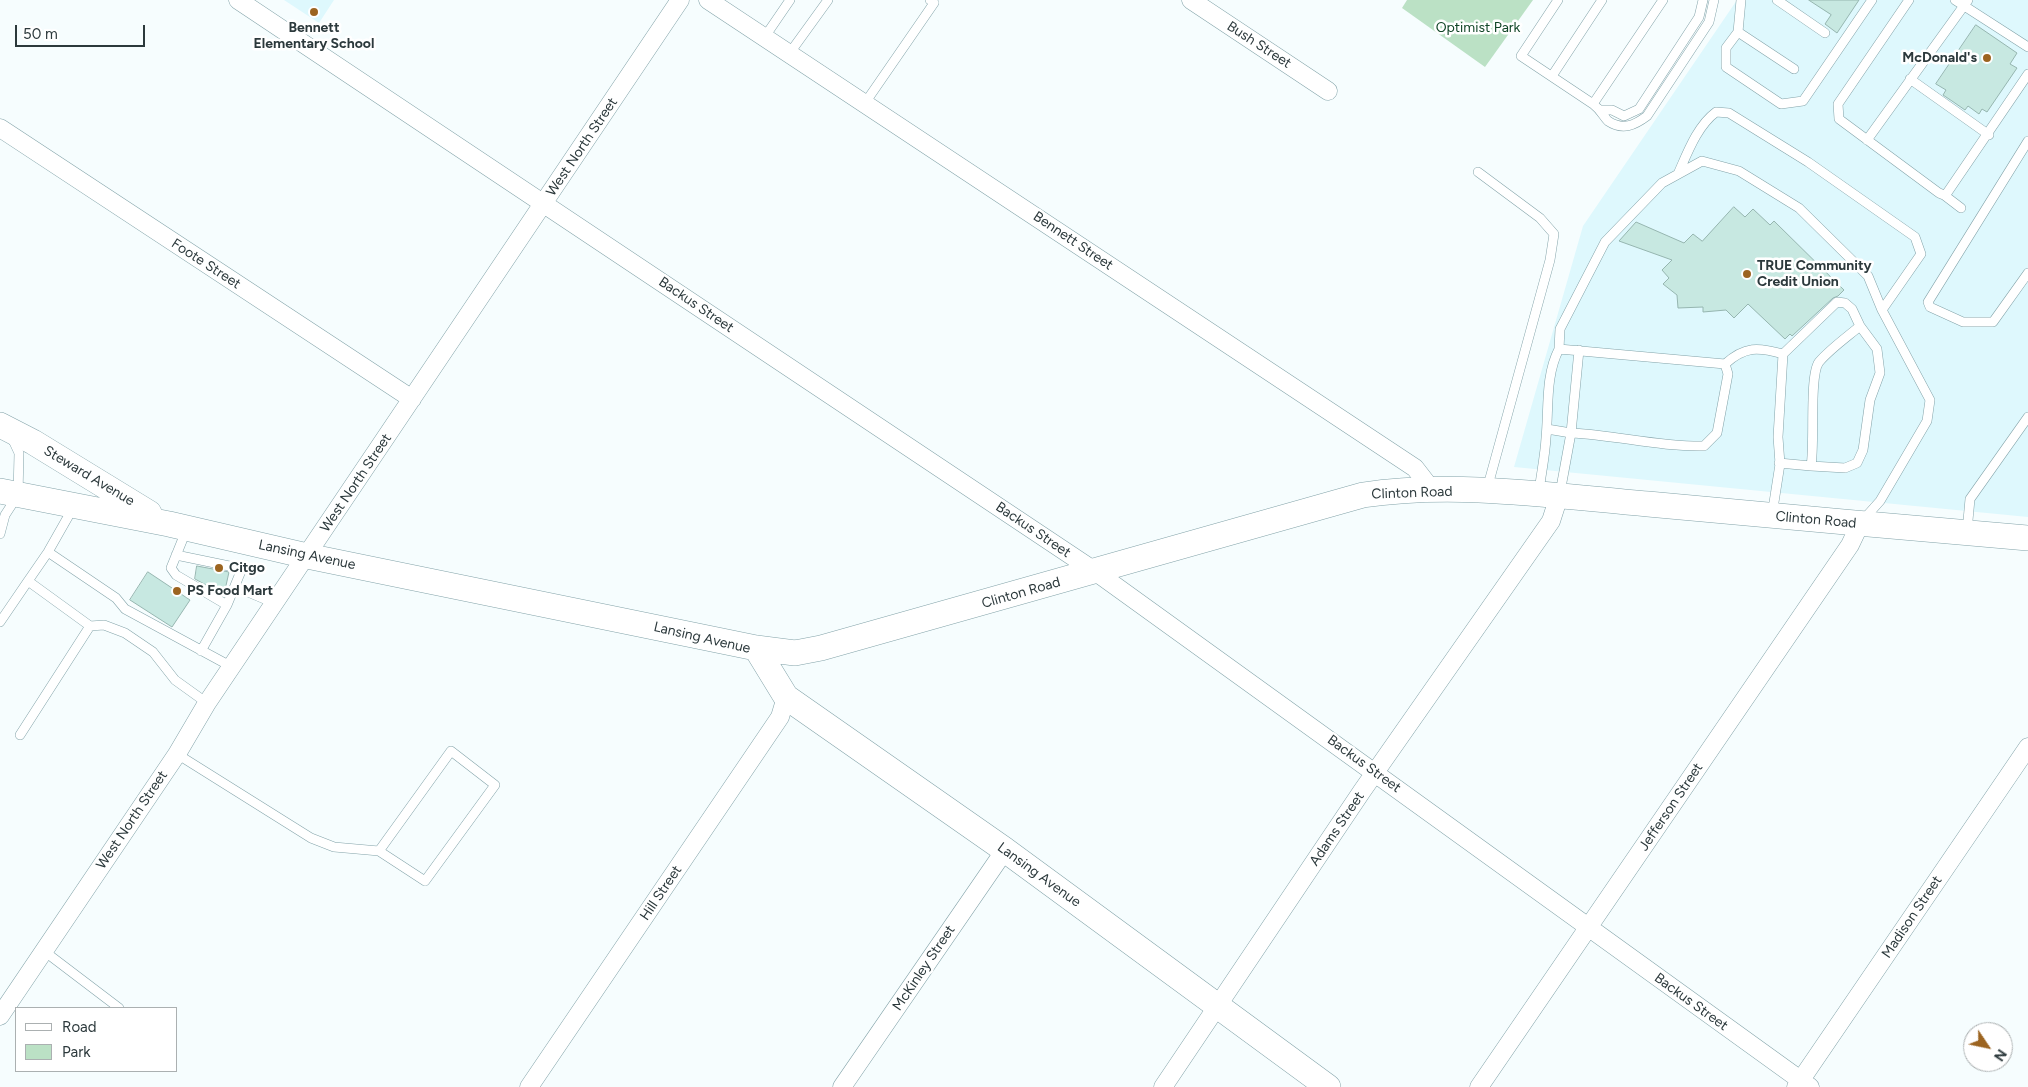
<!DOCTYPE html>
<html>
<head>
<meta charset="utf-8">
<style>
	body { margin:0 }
	#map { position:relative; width:2028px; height:1087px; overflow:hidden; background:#f6fdfe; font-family:Figtree,sans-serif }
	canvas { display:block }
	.legend { position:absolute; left:15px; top:1007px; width:162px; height:65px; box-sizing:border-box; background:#fff; border:1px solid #abb0b1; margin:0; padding:6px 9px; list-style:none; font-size:15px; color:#2c393c }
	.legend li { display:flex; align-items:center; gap:10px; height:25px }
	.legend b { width:25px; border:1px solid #abb0b1 }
	.north { position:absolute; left:1963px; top:1022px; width:50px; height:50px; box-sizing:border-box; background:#fff; border:1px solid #abb0b1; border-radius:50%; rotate:124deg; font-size:14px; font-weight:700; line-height:20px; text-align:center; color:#2c393c }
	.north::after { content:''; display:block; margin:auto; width:18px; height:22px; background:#9c6420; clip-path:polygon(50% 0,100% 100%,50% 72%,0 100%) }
	.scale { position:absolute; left:15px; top:25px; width:130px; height:22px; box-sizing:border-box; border:2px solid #2c393c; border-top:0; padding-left:6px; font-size:15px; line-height:18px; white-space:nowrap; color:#2c393c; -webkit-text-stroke:4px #fff; paint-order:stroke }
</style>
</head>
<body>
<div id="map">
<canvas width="2028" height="1087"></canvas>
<ul class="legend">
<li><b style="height:6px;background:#fff"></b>Road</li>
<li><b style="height:14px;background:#bbe1c5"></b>Park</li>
</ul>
<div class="north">N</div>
<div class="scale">50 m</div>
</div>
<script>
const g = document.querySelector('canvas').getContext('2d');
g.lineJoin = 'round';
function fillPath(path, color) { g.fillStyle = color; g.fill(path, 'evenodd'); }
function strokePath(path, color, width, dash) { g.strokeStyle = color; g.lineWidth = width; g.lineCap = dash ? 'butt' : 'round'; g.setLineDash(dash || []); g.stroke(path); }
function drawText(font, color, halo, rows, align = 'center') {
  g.font = font + ' Figtree,sans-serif'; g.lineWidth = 5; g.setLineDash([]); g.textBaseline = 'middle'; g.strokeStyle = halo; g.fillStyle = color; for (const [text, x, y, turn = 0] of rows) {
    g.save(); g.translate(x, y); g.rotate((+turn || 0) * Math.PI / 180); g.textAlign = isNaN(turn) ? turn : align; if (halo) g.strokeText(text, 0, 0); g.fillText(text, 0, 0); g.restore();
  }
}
fillPath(new Path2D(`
	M284 0H334L319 23Z
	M1737 0H2028V517L1514 467 1583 226Z`), '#def8fd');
fillPath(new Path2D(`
	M1407 0H1533L1485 67 1402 8Z`), '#bbe1c5');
const building = new Path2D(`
	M1809 0H1859L1837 33 1825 24 1831 15Z
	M1976 25 2017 53 2010 64 2017 68 1987 112 1982 109 1979 114 1968 106 1965 110 1952 101 1943 95 1946 90 1936 84Z
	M1734 207 1745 217 1753 209 1770 225 1774 221 1844 290 1838 296 1833 298 1792 336 1790 334 1785 339 1748 304 1734 318 1726 310 1703 312V307L1678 308 1677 295 1663 284 1669 278 1662 270 1672 260 1619 241 1636 222 1684 243 1693 234 1702 241Z
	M197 566 229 572 225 590 206 585 195 579Z
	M148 572 190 600 172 627 130 600Z`);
fillPath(building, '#c7e8e1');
strokePath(building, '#96b6b0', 1);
const service = new Path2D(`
	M1558 0 1521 56 1593 104 1663 0
	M1741 0 1738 32 1794 69
	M1777 0 1825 33
	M1909 0 1838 104 1839 119 1939 193 1944 195 1947 193 2028 74
	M1955 0 2028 47
	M1738 32 1726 48V67L1781 104 1803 101 1872 0
	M764 38 790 0
	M789 54 828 0
	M1552 76 1602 0
	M1910 79 1989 135
	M865 103 934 3 930 0
	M1593 104C1601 110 1603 116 1608 121 1623 131 1635 125 1647 116L1709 22 1714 0
	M1602 110H1612L1624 116 1639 109 1699 17 1703 0
	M1867 140 1968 0
	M2028 141 1928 302 1930 307 1963 322H1993L2028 273
	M1478 172 1540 218 1554 234 1550 260 1487 489
	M1678 174C1687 154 1697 126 1716 112L1729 113 1808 162 1915 237 1921 254 1882 310
	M1944 195 1961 208
	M1559 349 1560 329 1605 242 1662 183 1702 161 1739 171 1799 208 1868 276 1882 310 1930 400 1927 421 1880 501 1863 520
	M1783 354 1837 302 1845 303 1852 309 1860 326
	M1725 364C1745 346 1758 347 1783 354L1778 437 1780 464 1772 515
	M1547 429 1571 433 1579 350
	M1779 463 1811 466C1815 444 1809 375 1819 362 1830 349 1847 337 1860 326L1877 349 1880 373 1870 400 1863 450 1857 463 1845 468 1811 466
	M1539 492C1541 474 1545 456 1546 438 1549 408 1545 376 1559 349L1725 364 1728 374 1717 433 1704 446C1659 447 1616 435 1571 433L1560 493
	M73 508 48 552 28 581 90 626
	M1967 531 1970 499 2028 417
	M0 534 5 515 18 495 19 453 12 438
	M48 552 116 598 125 609 232 667
	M176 555 239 568 241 571 227 605 176 575 171 568 186 531
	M236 587 274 603
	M0 622 28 581
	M201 651 227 605
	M20 735 90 626 104 625 125 633 153 652 175 680 207 703
	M177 754 311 838 334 847 379 851 425 881 495 785 451 751 379 851
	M44 951 119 1008`);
const minor = new Path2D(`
	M238 0 1096 572 1810 1087
	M708 0 1415 468 1432 490
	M1191 0 1328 91
	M0 128 412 399
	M0 1016 177 754 207 703 680 0
	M529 1087 780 717 786 697
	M842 1087 1005 850
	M1163 1087 1362 791 1551 521 1559 496
	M1479 1087 1850 545 1860 524
	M1796 1087 2028 747`);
const secondary = new Path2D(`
	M0 425 33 442 149 513
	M0 491 169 524 307 556 756 648 795 653 821 648 1363 495C1456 481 1555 496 1648 504 1775 516 1901 527 2028 538
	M756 648 786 697 1005 850 1328 1087`);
strokePath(service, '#83a3a9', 10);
strokePath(minor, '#83a3a9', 19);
strokePath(secondary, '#83a3a9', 26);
strokePath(service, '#fff', 9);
strokePath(minor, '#fff', 18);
strokePath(secondary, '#fff', 25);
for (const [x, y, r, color] of [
	[314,12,5,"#9c6420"],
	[1987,58,5,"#9c6420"],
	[1747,274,5,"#9c6420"],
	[219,568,5,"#9c6420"],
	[177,591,5,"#9c6420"]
]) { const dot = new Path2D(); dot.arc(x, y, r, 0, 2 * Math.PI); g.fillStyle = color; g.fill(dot); strokePath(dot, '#fff', 2); }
drawText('bold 14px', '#2c393c', '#fff', [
	["Bennett",314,28,"center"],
	["Elementary School",314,44,"center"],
	["McDonald's",1977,58,"right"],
	["TRUE Community",1757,266],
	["Credit Union",1757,282],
	["Citgo",229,568],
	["PS Food Mart",187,591]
], 'left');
drawText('14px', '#104526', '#fff', [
	["Optimist Park",1478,28]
]);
drawText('14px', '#2c393c', '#fff', [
	["Bush Street",1259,45,33],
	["West North Street",582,147,-56],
	["Bennett Street",1073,241,34],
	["Foote Street",206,264,33],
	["Backus Street",696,305,34],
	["Steward Avenue",89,476,31],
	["West North Street",356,483,-56],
	["Clinton Road",1412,493,-2],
	["Clinton Road",1816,520,5],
	["Backus Street",1033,530,34],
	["Lansing Avenue",307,555,12],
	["Clinton Road",1021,593,-16],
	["Lansing Avenue",702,638,13],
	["Backus Street",1364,764,36],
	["Jefferson Street",1671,807,-56],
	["West North Street",132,820,-56],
	["Adams Street",1337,829,-56],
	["Lansing Avenue",1039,875,36],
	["Hill Street",661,893,-56],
	["Madison Street",1912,917,-56],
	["McKinley Street",924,968,-56],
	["Backus Street",1691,1002,36]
]);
</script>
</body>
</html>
